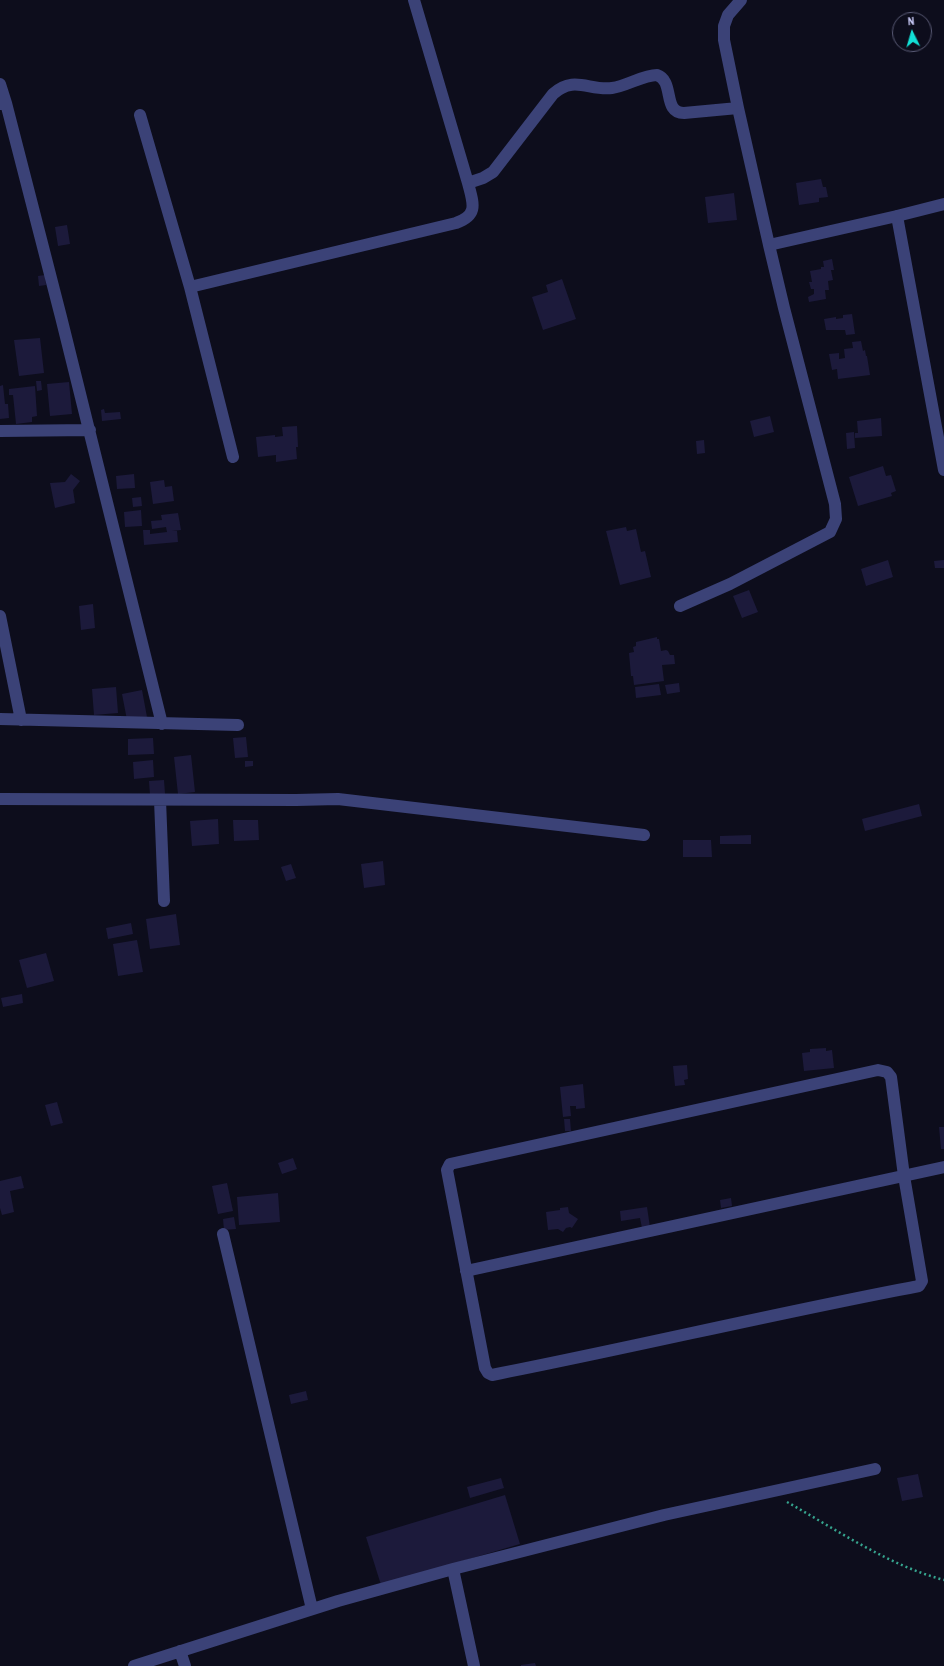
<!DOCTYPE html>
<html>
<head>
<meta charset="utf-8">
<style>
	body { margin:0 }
	#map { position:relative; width:944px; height:1666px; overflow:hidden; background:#0d0d1c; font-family:"Archivo Narrow",sans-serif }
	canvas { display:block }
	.north { position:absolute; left:892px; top:12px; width:40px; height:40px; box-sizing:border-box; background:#0d0d1c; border:1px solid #595a75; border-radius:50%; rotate:355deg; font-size:11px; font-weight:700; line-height:16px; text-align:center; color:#cbcdfb }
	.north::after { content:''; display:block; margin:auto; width:14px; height:18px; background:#12e0d7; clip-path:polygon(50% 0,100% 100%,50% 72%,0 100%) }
</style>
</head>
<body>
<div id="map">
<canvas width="944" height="1666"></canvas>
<div class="north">N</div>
</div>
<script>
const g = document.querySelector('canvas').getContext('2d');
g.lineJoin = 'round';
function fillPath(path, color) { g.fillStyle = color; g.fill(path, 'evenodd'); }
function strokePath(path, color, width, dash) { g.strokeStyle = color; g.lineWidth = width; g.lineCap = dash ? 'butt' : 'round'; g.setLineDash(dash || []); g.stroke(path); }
fillPath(new Path2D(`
	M821 179 823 187H826L828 197 819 198V202L799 205 796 183Z
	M734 193 737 220 708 223 705 197Z
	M67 225 70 244 58 246 55 227Z
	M832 259 834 270H831L833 280 828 281 829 290H825L826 299 809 302 808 297 814 294V289H811L809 282H812L810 271 821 269V267H824L823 261Z
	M45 275 46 285 39 286 38 276Z
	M562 279 576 319 543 330 532 297 548 292 546 285Z
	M852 314 855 334 846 335 845 330H826L824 319 836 317V319L843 318V315Z
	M40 338 44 373 19 376 14 340Z
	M861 341 863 351 865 350 866 356H867L870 375 838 379 837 369 832 370 829 354 839 353V359L845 358 844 349 853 348 852 342Z
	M36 381H41L42 390 37 391Z
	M69 382 72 414 50 416 47 384Z
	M3 385 5 404H8L9 418 0 419V386Z
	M35 386 37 416 32 417V422L16 424 13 395H9V389Z
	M104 409 105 413 120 412 121 419 102 421 101 410Z
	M770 416 774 432 754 437 750 421Z
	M881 418 882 436 855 438V433H858L857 421Z
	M297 426 298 447H296L297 459 276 462V455L258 457 256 437 275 435V437L283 436 282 427Z
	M854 432 855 448 847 449 846 433Z
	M704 440 705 453 697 454 696 441Z
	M883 466 886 476 891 475 896 491 891 493 892 496 858 506 849 477Z
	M71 474 80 481 73 490 75 503 55 508 50 483 65 482Z
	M134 474 135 488 117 489 116 476Z
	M164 480 165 487 172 486 174 501 153 504 150 482Z
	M141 497 142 506 133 507 132 498Z
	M141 510 142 526 125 527 124 512Z
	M178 513 181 530 172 531H177L178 542 144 545 143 530H150V534L167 532 166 527 152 529 151 521 162 520 161 515Z
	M626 527 627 531 636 529 641 552 645 551 651 577 620 585 606 531Z
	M888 560 893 577 866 586 861 569Z
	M944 560V568H935L934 561Z
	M749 590 758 612 742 618 733 596Z
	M93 604 95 628 81 630 79 606Z
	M657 637V639H659L661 651 666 650 668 651 670 655H674L675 664 662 665 664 681 634 685 633 676H631L629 653 634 652 633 647 636 646V642Z
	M679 683 680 692 667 694 665 685Z
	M659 684 661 695 636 698 635 687Z
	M116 687 118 713 94 715 92 689Z
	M142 690 147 717 127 720 122 694Z
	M246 737 248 757 235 758 233 738Z
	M153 738 154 754 128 755V739Z
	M191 755 195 792 178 794 174 757Z
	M153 760 154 777 134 779 133 762Z
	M245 761H253V766L245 767Z
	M164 780 165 794 150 795 149 781Z
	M919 804 922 816 865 831 862 819Z
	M218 819 219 844 192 846 190 821Z
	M233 820H258L259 840 234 841Z
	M751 835V844H720V836Z
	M683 840H711L712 857H683Z
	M383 861 385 885 364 888 361 864Z
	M291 864 296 878 286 881 281 867Z
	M176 914 180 945 150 949 146 919Z
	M131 923 133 934 108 939 106 928Z
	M137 940 143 972 118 976 113 944Z
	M46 953 54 981 27 988 19 960Z
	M22 994 23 1003 3 1007 1 998Z
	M826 1048V1051L832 1050 834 1068 804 1071 802 1053 810 1052V1049Z
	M687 1065 688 1079 684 1080 685 1085 675 1086 673 1066Z
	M583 1084 585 1108 576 1109V1106H570L571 1116 563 1117 560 1087Z
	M57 1102 63 1123 51 1126 45 1105Z
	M564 1119H570L571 1131H565Z
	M939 1127H944V1149H941Z
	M293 1158 297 1169 282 1174 278 1163Z
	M21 1176 24 1188 10 1191 14 1212 2 1215 0 1208V1181Z
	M227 1183 233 1211 218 1214 212 1186Z
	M278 1193 280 1222 239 1225 237 1197Z
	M731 1198 732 1206 721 1208 720 1200Z
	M568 1207 569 1213 578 1219 572 1228 570 1227 566 1228 563 1232 558 1229 548 1230 546 1212 560 1210V1208Z
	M647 1207 650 1227 642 1228 640 1218 621 1221 620 1211Z
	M234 1217 236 1229 224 1230 223 1219Z
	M306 1391 308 1400 291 1404 289 1395Z
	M918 1474 923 1497 902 1501 897 1478Z
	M501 1478 504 1488 470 1498 467 1487Z
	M505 1495 520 1544 381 1585 366 1537Z
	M535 1663 536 1666H521V1665Z`), '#1c1a3b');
strokePath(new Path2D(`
	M787 1502C837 1530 888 1565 944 1580`), '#36a48e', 2.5, [2, 3]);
strokePath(new Path2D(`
	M741 0 728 15 724 26V40L738 108 769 245
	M0 84 6 103
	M0 104 6 103 61 317 162 724
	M140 115 190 287 233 457
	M468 183 483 178 493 172 553 94C574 75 589 91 612 88 627 86 643 75 657 75 675 81 662 113 684 113L738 108
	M897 216 944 470
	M190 287 456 223C479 215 473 203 468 183L414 0
	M0 431 90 430
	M680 606 730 584 830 532 836 519 835 504 784 308 769 245 897 216 944 204
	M0 616 21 720
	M0 719 238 725
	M0 799 296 800 338 799 644 835
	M160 800 164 901
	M878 1070 887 1072 891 1077 904 1176 922 1281 919 1286C776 1313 635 1347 492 1375L488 1373 485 1368 447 1170 450 1164Z
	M223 1234 312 1609
	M466 1271 944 1167
	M453 1569 474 1666
	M180 1651 185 1666
	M134 1666 338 1601 453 1569 664 1515 875 1469`), '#3b4277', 12);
</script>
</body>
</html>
